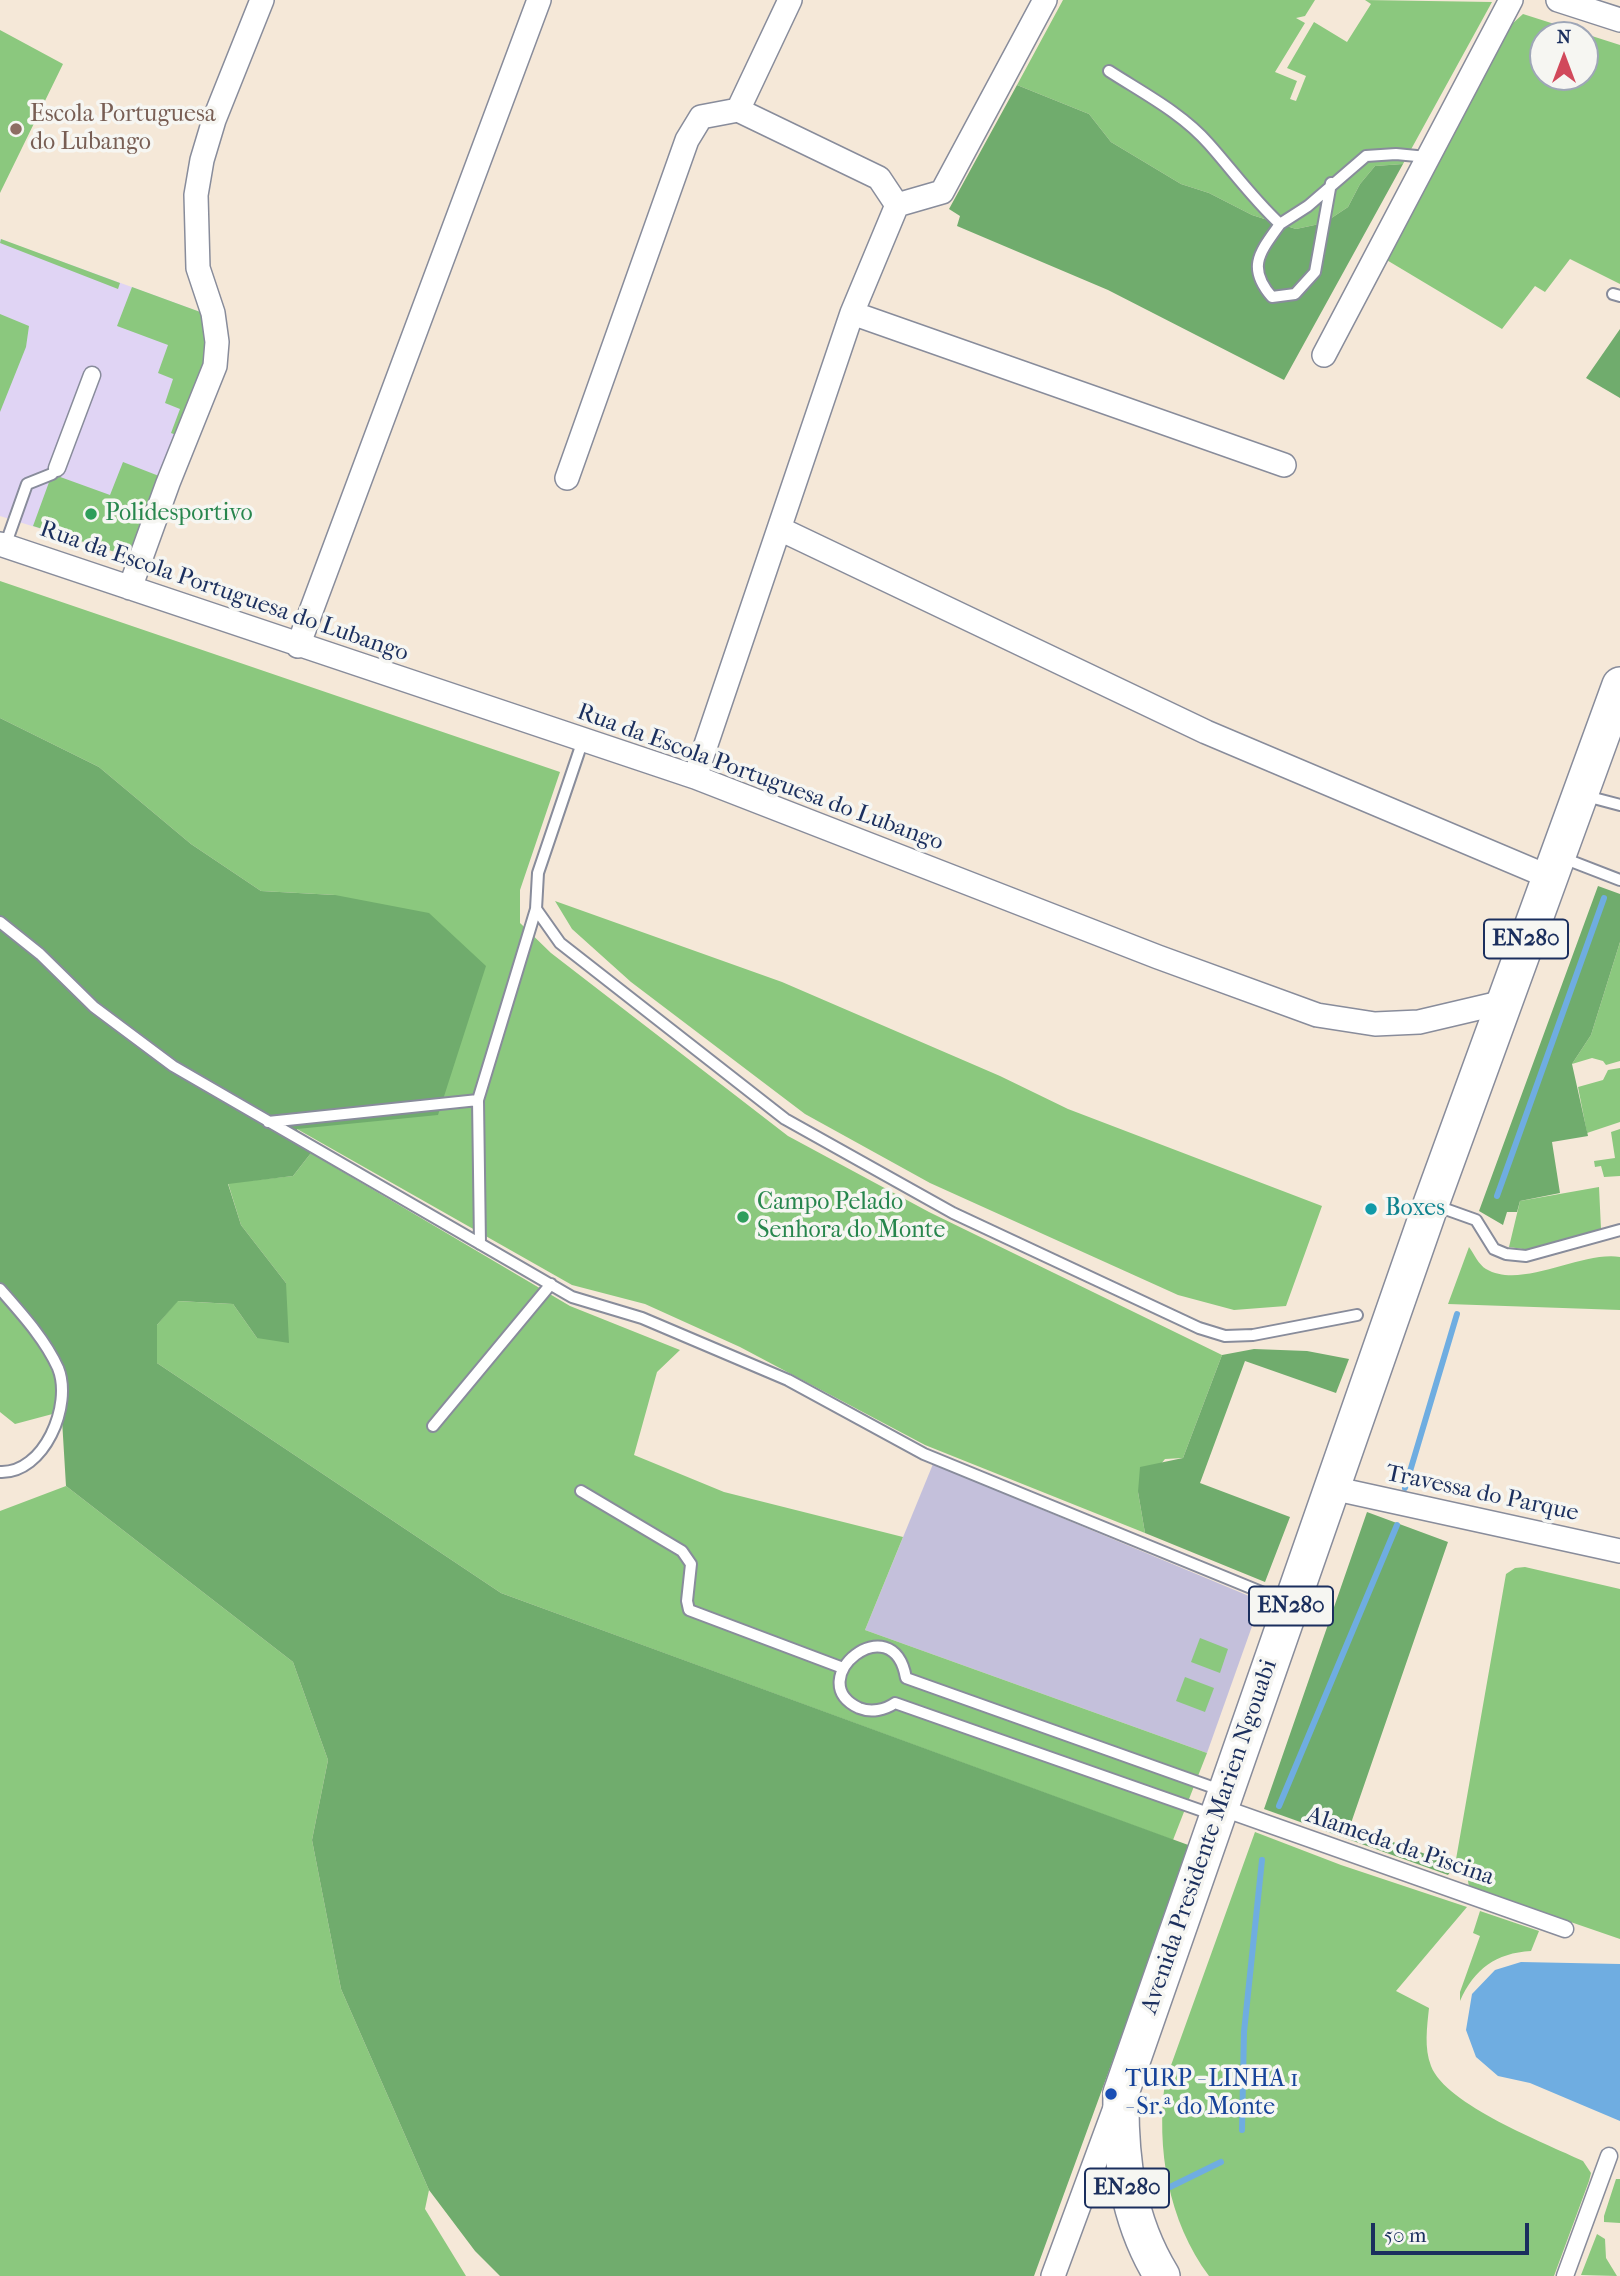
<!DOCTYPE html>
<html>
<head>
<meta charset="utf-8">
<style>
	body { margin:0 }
	#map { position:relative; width:1620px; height:2276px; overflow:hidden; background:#f5e8d8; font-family:"IM FELL French Canon",serif }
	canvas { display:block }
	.north { position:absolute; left:1529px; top:21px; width:70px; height:70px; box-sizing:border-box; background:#f6f6f2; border:2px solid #9ea6b7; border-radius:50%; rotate:0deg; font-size:19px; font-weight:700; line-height:28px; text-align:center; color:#1b2f5e }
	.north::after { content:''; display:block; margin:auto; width:24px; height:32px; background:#d1495b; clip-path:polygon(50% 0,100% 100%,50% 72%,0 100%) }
	.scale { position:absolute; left:1371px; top:2223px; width:158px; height:32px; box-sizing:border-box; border:4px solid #1b2f5e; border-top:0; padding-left:9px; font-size:21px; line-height:24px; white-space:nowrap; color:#1b2f5e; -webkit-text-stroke:5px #f6f6f2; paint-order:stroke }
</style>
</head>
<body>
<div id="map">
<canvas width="1620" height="2276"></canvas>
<div class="north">N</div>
<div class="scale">50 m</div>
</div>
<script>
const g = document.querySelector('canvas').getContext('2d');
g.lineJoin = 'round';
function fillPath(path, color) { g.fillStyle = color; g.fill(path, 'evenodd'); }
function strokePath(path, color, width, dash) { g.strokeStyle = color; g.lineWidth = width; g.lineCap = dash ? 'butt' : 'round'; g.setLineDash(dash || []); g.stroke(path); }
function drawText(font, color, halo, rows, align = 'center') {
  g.font = font + ' "IM FELL French Canon",serif'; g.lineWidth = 7; g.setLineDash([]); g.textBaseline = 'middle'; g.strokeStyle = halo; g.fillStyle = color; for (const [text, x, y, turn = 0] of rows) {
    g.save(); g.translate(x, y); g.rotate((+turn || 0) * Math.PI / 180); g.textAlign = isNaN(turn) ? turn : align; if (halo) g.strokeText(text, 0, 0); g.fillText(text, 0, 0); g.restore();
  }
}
fillPath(new Path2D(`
	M0 239 203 313 207 364 131 557 0 516Z`), '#e0d4f4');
fillPath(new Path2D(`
	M933 1464 1261 1601 1207 1753 865 1630Z`), '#c4c0db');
fillPath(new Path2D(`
	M1063 0H1315L1305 16 1296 18 1305 23 1275 72 1297 81 1290 99 1296 101 1306 76 1287 68 1314 22 1347 42 1371 4 1365 0 1492 2 1403 164 1375 166 1360 184 1348 207 1324 223 1296 229 1252 215 1209 193 1181 184 1111 142 1089 114 1017 85Z
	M1523 14 1620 45V284L1570 259 1545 292 1535 286 1502 329 1385 259 1512 24ZM1543 35H1585V77H1543Z
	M0 30 63 64 0 193Z
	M1 239 120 283 118 289 0 243Z
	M132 287 203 313 207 364 131 557 33 526 52 474 110 495 123 462 159 476 176 435 171 433 180 409 165 403 173 379 158 373 168 345 117 326Z
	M0 314 29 326 26 347 0 412Z
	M0 581 560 772 520 890V923L551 953 788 1136 929 1212 1222 1355 1183 1458 1165 1459 1138 1492 1145 1533 925 1445 740 1347 645 1304 572 1285 297 1129 335 895 261 891 191 844 99 767 0 718Z
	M555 901 782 982 1000 1076 1068 1109 1322 1206 1286 1306 1234 1310 1178 1295 930 1183 805 1114 631 982 572 929Z
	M1620 942V1061L1606 1065 1603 1061 1592 1058 1572 1064 1591 1035Z
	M1620 1068V1122L1587 1133 1578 1087 1603 1080 1608 1070Z
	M1620 1129V1176L1604 1177 1601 1166 1595 1167 1594 1161 1615 1158 1611 1132Z
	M311 1153 570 1306 680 1350 657 1372 634 1455 724 1492 903 1537 865 1630 1207 1753 1173 1840 501 1593 157 1363V1325L177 1301 233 1304 257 1338 286 1283 241 1225 228 1183 293 1176Z
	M1599 1187 1601 1229 1530 1250 1509 1247 1520 1201Z
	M1469 1247C1474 1254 1479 1265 1486 1269 1522 1290 1580 1251 1620 1257V1310L1448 1304Z
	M0 1289 59 1370 60 1412 15 1424 0 1412Z
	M66 1486 293 1662 328 1760 312 1840 341 1989 429 2190 425 2209 466 2276H0V1511Z
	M1525 1567 1620 1589V1939L1469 1887 1466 1869 1455 1865 1506 1574 1515 1568Z
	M1200 1638 1228 1649 1220 1673 1191 1662Z
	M1185 1677 1214 1688 1205 1712 1176 1701Z
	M1255 1832 1341 1865 1467 1907 1396 1991 1429 2008C1427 2027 1424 2048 1431 2066 1446 2105 1545 2143 1583 2161L1591 2173 1589 2181 1554 2276H1209C1168 2221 1156 2148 1165 2082Z
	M1480 1911 1539 1931 1531 1951C1496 1953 1474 1969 1460 2001V1992L1480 1936 1473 1933Z
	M1616 2179H1620V2223L1604 2222V2216Z
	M1597 2234 1605 2239 1606 2258 1617 2276 1581 2275Z`), '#8bc87e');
fillPath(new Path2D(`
	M1017 85 1089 114 1111 142 1181 184 1209 193 1252 215 1296 229 1324 223 1348 207 1360 184 1375 166 1403 164 1284 380 1108 290 957 226 960 216 949 209Z
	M1620 329V398L1586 378Z
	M0 718 99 767 191 844 261 891 335 895 429 913 486 966 438 1115 297 1129 311 1153 293 1176 228 1184 241 1225 286 1283 289 1343 257 1338 233 1304 178 1301 157 1325V1363L501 1593 1191 1846 1034 2276H500L475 2251 429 2190 341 1989 312 1840 328 1760 293 1662 66 1486 59 1370 0 1289Z
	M1598 886 1620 894V942L1591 1035 1572 1064 1588 1136 1552 1142 1560 1193 1520 1201 1517 1212H1507L1503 1225 1479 1211Z
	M1254 1349 1307 1351 1349 1359 1336 1393 1245 1361 1200 1483 1290 1517 1265 1582 1145 1533 1138 1492 1140 1467 1183 1458 1222 1355Z
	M1367 1512 1448 1542 1350 1826 1455 1865 1448 1875 1264 1809Z`), '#70ac6d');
fillPath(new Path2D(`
	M1521 1962 1620 1964V2121L1530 2083 1498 2076 1476 2057 1466 2030 1472 1994 1495 1970Z`), '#6fade1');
strokePath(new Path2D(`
	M1497 1196 1604 898
	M1405 1488 1457 1314
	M1279 1806 1397 1525
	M1242 2130 1244 2032 1262 1860
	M1170 2187 1221 2162`), '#6fade1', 6);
const service = new Path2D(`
	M1109 71C1143 93 1182 113 1209 144 1233 171 1253 199 1280 224L1308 206 1366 156 1396 154 1427 157
	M1280 224C1260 252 1246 267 1272 297L1295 294 1315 272 1331 183
	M1613 294 1620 296
	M5 546 27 484 52 474 57 468
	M1586 796 1620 805
	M1563 858 1620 880
	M536 909 560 943 785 1119 953 1213 1199 1328 1225 1336 1253 1335 1357 1315
	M0 922 40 954 94 1007 173 1066 572 1297 642 1318 788 1380 924 1454 1288 1603
	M478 1100 536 909 538 873 583 740
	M268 1122 478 1100 480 1244
	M1434 1205 1476 1220 1494 1249 1506 1254 1526 1256 1620 1230
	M0 1289C21 1313 45 1339 58 1368 73 1405 44 1474 0 1472
	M433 1426 551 1284
	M581 1491 682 1551 691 1564 687 1601 689 1610 843 1668
	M1214 1815 895 1703C885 1710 871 1713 859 1708 800 1680 893 1604 906 1678L1223 1791`);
const pedestrian = new Path2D(`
	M57 468 92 375
	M1220 1807 1565 1929
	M1565 2276 1609 2156`);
const minor = new Path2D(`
	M1558 0 1620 20
	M738 110 879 178 897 205
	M897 205 942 192 1045 0
	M852 313 1284 465
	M1324 355 1511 0
	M567 478 687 140 701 117 738 110 790 0
	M780 529 1206 732 1549 877
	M0 544 695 777 1158 957 1317 1015 1375 1024 1419 1022 1504 1002
	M130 588 168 483 215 366 217 342 213 313 198 268 196 195 202 160 214 120 262 0
	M298 646 539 0
	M695 777 852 313 897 205
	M1332 1488 1620 1551
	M1053 2276 1115 2108`);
const primary = new Path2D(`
	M1162 2276C1127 2219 1120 2158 1121 2093L1431 1204 1620 685`);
strokePath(service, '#888c9b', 14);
strokePath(pedestrian, '#888c9b', 19);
strokePath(minor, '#888c9b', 26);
strokePath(primary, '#888c9b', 38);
strokePath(service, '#fff', 10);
strokePath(pedestrian, '#fff', 16);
strokePath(minor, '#fff', 23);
strokePath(primary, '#fff', 35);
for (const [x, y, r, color] of [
	[16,129,7,"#8d6e63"],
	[91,514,7,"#2e9e5b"],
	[1371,1209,7,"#0f9aa8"],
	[743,1217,7,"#2e9e5b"],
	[1111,2094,7,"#1a4fb4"]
]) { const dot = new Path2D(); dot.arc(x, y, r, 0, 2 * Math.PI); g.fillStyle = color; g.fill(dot); strokePath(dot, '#f6f6f2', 2.5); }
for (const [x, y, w] of [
	[1526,939,84],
	[1291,1606,84],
	[1127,2188,84]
]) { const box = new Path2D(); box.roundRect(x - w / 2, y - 19.5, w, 39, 5); g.fillStyle = '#f6f6f2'; g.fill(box); strokePath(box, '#1b2f5e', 2); }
drawText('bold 23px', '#1b2f5e', null, [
	["EN280",1526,939],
	["EN280",1291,1606],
	["EN280",1127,2188]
]);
drawText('24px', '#785e54', '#f6f6f2', [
	["Escola Portuguesa",30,115],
	["do Lubango",30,143]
], 'left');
drawText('24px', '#27864d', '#f6f6f2', [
	["Polidesportivo",105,514],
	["Campo Pelado",757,1203],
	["Senhora do Monte",757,1231]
], 'left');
drawText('24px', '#1b2f5e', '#f6f6f2', [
	["Rua da Escola Portuguesa do Lubango",224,592,19],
	["Rua da Escola Portuguesa do Lubango",760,778,20],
	["Travessa do Parque",1482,1494,12],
	["Avenida Presidente Marien Ngouabi",1210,1837,-71],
	["Alameda da Piscina",1400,1847,19]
]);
drawText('24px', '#0d838f', '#f6f6f2', [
	["Boxes",1385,1209]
], 'left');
drawText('24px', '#164399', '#f6f6f2', [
	["TURP - LINHA 1",1125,2080],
	["- Sr.ª do Monte",1125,2108]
], 'left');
</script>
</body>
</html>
